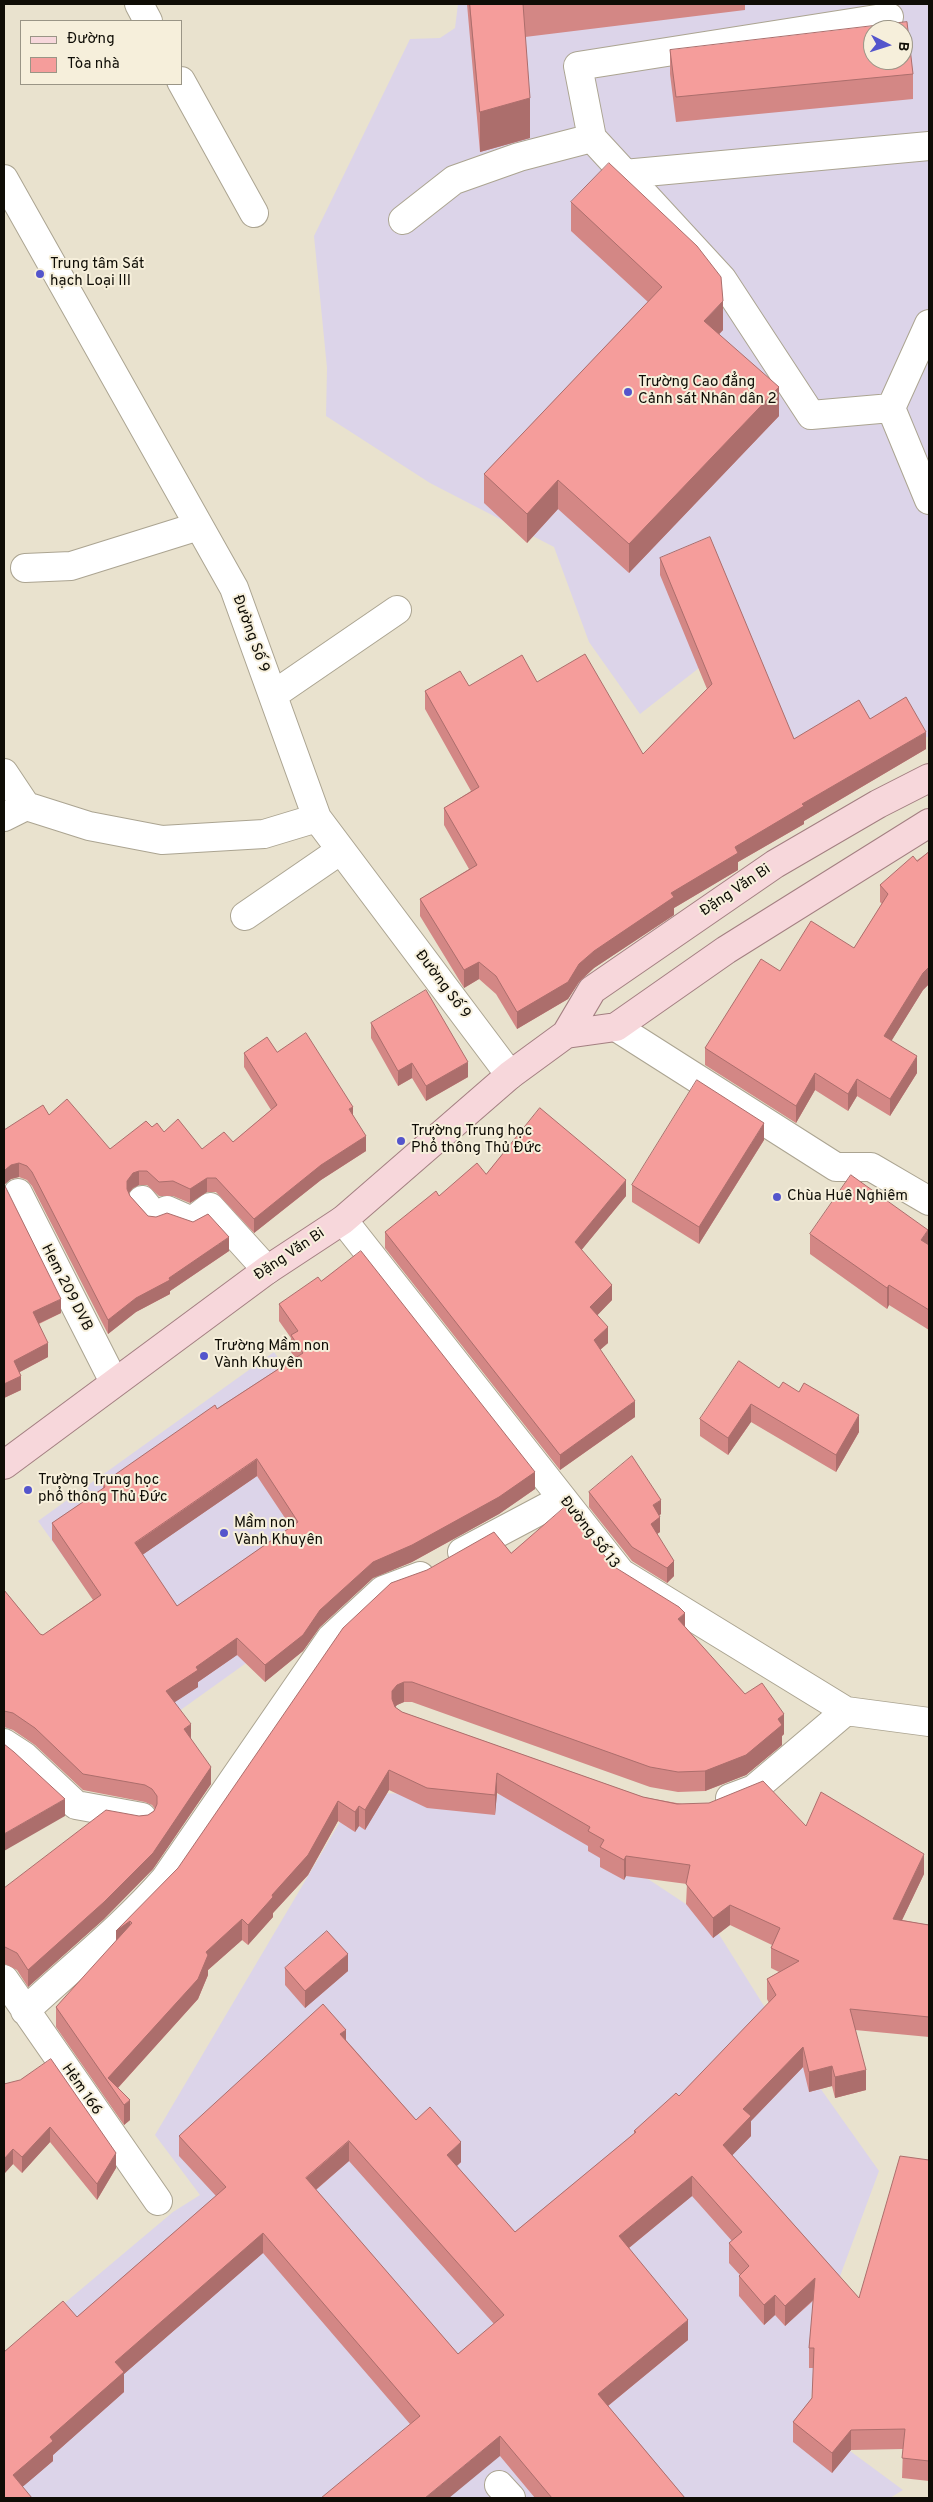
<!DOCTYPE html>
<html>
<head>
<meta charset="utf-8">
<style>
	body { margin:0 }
	#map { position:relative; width:933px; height:2502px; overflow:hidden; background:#e9e2ce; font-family:Overpass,sans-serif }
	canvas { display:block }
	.frame { position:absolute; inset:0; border:5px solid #0f0d06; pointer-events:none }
	.legend { position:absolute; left:20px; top:20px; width:162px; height:65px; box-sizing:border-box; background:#f6efdb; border:1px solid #9a9586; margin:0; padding:6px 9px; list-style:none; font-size:15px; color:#0f0d06 }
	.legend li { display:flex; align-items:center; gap:10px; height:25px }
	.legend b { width:25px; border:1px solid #9a9586 }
	.north { position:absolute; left:863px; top:20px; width:50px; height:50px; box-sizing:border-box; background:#f6efdb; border:1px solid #9a9586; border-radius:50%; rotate:95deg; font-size:14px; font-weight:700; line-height:20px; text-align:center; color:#0f0d06 }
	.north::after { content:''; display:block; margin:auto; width:18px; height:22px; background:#5455cc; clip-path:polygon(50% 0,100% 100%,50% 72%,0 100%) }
</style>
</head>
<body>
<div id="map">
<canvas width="933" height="2502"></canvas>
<div class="frame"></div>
<ul class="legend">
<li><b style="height:6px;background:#f7d7db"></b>Đường</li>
<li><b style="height:14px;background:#f59d9b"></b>Tòa nhà</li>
</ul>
<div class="north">B</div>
</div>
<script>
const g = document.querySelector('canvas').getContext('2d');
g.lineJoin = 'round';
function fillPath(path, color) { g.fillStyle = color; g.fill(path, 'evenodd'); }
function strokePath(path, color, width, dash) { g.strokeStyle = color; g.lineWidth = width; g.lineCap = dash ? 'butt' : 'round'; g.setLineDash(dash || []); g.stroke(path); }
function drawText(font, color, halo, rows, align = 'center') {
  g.font = font + ' Overpass,sans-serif'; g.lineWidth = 4; g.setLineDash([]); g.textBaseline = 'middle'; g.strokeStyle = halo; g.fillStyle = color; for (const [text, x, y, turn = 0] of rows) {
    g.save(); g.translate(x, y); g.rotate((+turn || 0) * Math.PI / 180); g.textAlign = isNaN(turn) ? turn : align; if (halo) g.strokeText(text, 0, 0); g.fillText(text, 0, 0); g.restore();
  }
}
fillPath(new Path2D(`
	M458 4H929V736L823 792 699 668 640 714 589 642 554 547 430 483 326 416 327 368 314 236 410 39 440 38 455 28ZM873 30H903V60H873Z
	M274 1352 411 1545 175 1714 38 1521Z
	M357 1793 521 1795 710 1920 781 2033 879 2171 826 2314 816 2363 808 2420 903 2490 890 2498H4V2354L173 2212 200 2195 155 2135Z`), '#dcd4e9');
const minor = new Path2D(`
	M139 4 148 21
	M889 17 578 66 592 138 722 279 811 415 891 408 929 500
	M181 81 254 213
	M624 174 929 146
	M4 179 234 588 317 818 510 1075
	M403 220 454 180 519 157 592 138
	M891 408 929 324
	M25 568 71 566 199 526
	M273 695 397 610
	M4 773 26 806
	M4 817 26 806 89 826 162 840 264 834 317 818
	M245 916 341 850
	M616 1027 836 1167H871L929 1201
	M18 1193 114 1382
	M142 1200 155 1216 167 1210 192 1221 210 1207 267 1270
	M343 1220 621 1573 846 1711 929 1722
	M462 1552 562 1499
	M4 1743 24 1756 76 1805 142 1817
	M730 1798 754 1789 846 1711
	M4 1979 158 2201
	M25 2011C72 1967 123 1927 165 1879L331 1638 383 1590 420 1576
	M499 2485 511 2498`);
const major = new Path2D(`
	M566 1034 616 1027 726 950 929 823
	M4 1465 267 1270 343 1220 510 1075 566 1034 592 990 775 864 878 804 929 778`);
strokePath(minor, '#aba491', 30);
strokePath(major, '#a37f81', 30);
strokePath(minor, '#fff', 28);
strokePath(major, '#f7d7db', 28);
fillPath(new Path2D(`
	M467 4H745V10L525 37 530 138 480 152Z
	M670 50 913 74V99L676 122 670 74Z
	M571 202 723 330 719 334 779 416 629 573 558 509 527 543 484 503V474L648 302 571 231Z
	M660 558 794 739 870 719 926 749 804 821V824L738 862V870L674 908V915L594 968 579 982 568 999 517 1029 496 994 479 979 464 988 420 916V899L469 869 444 825V808L471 791 425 709V691L469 686 537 682 643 754 707 689 660 575Z
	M929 852V984L923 990 891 1041 917 1073 890 1116 857 1096 848 1111 815 1090 796 1123 705 1065V1048L780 971 854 948 882 904 880 902V885Z
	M371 1023 468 1077 426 1101 412 1078 398 1086 371 1038Z
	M277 1052 353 1115 366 1151 321 1180 254 1233 216 1192H207L190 1203 173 1196H159L147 1185H139L133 1188 129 1193 130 1196 148 1216 229 1251 170 1291V1294L136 1312 108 1334 32 1186 27 1180 19 1177 11 1179 5 1184 4 1186 61 1313 39 1324 48 1357 20 1372 21 1390 4 1398V1130L49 1115 110 1149 152 1127 202 1149 233 1142 271 1110 244 1067V1053Z
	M764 1140 699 1244 632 1202V1185Z
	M486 1174 626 1196 581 1250 612 1300 597 1315 608 1343 600 1350 635 1417 560 1470 385 1248V1232L439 1196Z
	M810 1234 928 1244 929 1245V1330L889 1305 887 1309 810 1254Z
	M321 1281 535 1489 499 1514 412 1562 373 1578 320 1627 303 1651 265 1682 237 1655 198 1682V1687L174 1702 211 1784 153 1869 104 1919 28 1987 17 1970 5 1964 4 1962V1888L139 1816 148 1815 154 1811 155 1809 152 1805 145 1802 83 1790 35 1745 13 1730 4 1727V1590L40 1634 43 1635 93 1600 52 1540V1523L103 1489V1483L295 1358 291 1352V1338L279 1321V1304ZM257 1476 291 1527 177 1606 142 1555Z
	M779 1388 859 1432 836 1472 751 1422 728 1455 700 1436V1419Z
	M589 1492 661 1514 659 1515 660 1532 657 1534 674 1576 667 1583 632 1561 589 1507Z
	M511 1553 613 1566 685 1627 745 1694 784 1734 782 1736V1745L746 1775 705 1791 678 1792 650 1787 412 1702H404L397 1705 395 1707 402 1712 643 1797 806 1826 924 1874 902 1920 929 1925V2037L855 2030 866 2090 835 2098 832 2086 809 2092 803 2067 751 2121V2136L732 2155 859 2298 929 2160V2481L902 2478 903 2449 851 2450 832 2473 793 2442V2422L812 2398 814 2368H809V2348L814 2300 785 2326 775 2315 764 2325 739 2296V2276L740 2275 729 2263V2243L732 2241 692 2196 629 2248 688 2340 608 2406 685 2498H535L500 2456 410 2424 263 2253 124 2374V2392L53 2455V2461L22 2487 4 2498 77 2317 216 2196 179 2156V2136L346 2040 416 2120 461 2162 457 2166 515 2232 634 2134V2131L679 2096 769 2003 767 1999V1979L779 1972 771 1968V1948L772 1945 730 1925 713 1938 686 1904 687 1884 626 1876 624 1880 600 1867V1858L588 1851V1846L497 1793 495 1815 427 1808 389 1790 365 1830 359 1826 355 1832 338 1821 308 1875 273 1913V1917L248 1945 242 1940 208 1970V1975L198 1999 118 2088 130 2120 124 2125 56 2027V2007L116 1942V1931ZM349 2161 494 2324 458 2354 316 2190Z
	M285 1968 348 1971 305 2008 285 1985Z
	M4 2084 116 2168 97 2200 50 2142 22 2173 13 2164 4 2174Z`), '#d38785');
fillPath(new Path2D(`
	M530 98V138L480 152V112Z
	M723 301V330L704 350V321Z
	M779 387V416L629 573V544Z
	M558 480V509L527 543V514Z
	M926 732V749L804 821V824L738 862V870L674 908V915L594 968 579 982 568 999 517 1029V1012L579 964 594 951 671 893 735 847 802 804Z
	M479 962V979L464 988V970Z
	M929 967V984L923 990 884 1053V1036L923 973Z
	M917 1056V1073L890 1116V1099Z
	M468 1062V1077L426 1101V1086Z
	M412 1063V1078L398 1086V1071Z
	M815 1073V1090L796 1123V1106Z
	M857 1079V1096L848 1111V1094Z
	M353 1107V1121L349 1109Z
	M764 1123V1140L699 1244V1227Z
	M366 1136V1151L321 1180 254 1233V1219L321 1165Z
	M19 1163V1177L11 1179 5 1184 4 1188V1174L5 1170 11 1165Z
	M139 1171V1185L133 1188 127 1195V1203V1181L133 1173Z
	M207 1178V1192L190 1203V1189Z
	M626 1180V1196L575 1258V1242Z
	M928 1230V1250L921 1240Z
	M229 1237V1251L170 1291V1294L136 1312 108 1334V1320L136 1298 169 1278Z
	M612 1285V1300L590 1323V1307Z
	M889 1285V1305L887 1309V1288Z
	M61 1299V1313L33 1326V1312Z
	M608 1327V1343L594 1355V1340Z
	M48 1343V1357L14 1375V1361Z
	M21 1376V1390L4 1398V1384Z
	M635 1401V1417L560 1470V1455Z
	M751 1404V1422L728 1455V1438Z
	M859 1415V1432L836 1472V1455Z
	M257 1459V1476L135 1560V1543Z
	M535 1472V1489L499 1514 412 1562 373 1578 320 1627 303 1651 265 1682V1665L320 1610 373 1562Z
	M661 1500V1514L653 1520V1505Z
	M660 1517V1532L651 1538V1524Z
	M674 1561V1576L667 1583V1568Z
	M685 1613V1633L678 1619Z
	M237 1638V1655L198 1682V1687L166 1708V1691L196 1667Z
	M404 1682V1702L397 1705 392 1711V1691L397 1685Z
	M784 1714V1734L782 1736V1745L746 1775 705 1791V1771Z
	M191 1724V1741L184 1729Z
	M211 1767V1784L153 1869 104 1919 28 1987V1970Z
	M389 1770V1790L365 1830V1810Z
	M497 1773V1793L495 1815V1795Z
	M65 1799V1816L4 1851V1834Z
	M338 1801V1821L308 1875 273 1913V1917L248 1945V1925Z
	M359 1806V1826L355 1832V1812Z
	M924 1854V1874L893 1939V1919Z
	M626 1856V1876L624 1880V1860Z
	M730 1905V1925L713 1938V1918Z
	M242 1919V1940L208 1970V1975L198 1999 115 2091 108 2078 206 1952Z
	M130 1921V1941L116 1951V1931Z
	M348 1954V1971L305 2008V1991Z
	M346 2030V2050L340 2034Z
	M803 2047V2067L751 2121V2136L723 2165V2145L743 2109Z
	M832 2066V2086L809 2092V2072Z
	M866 2070V2090L835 2098V2077Z
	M130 2100V2120L124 2125V2105Z
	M50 2127V2142L22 2173V2157Z
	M349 2141V2161L306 2198V2178Z
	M461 2142V2162L447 2175V2155Z
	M13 2149V2164L4 2174V2159Z
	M116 2153V2168L97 2200V2184Z
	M692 2176V2196L619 2256V2236Z
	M263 2233V2253L124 2374V2392L53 2455V2461L13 2495V2475L50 2437 115 2362Z
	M815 2278V2298L785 2326V2306Z
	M775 2295V2315L764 2325V2305Z
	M688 2320V2340L598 2414V2394Z
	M851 2430V2450L832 2473V2453Z
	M500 2436V2456L449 2498H425Z`), '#ac6e6c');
const building = new Path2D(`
	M470 4H523L530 98 480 112Z
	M907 22 913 74 676 97 670 50ZM873 30H903V60H873Z
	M609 163 697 246 721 277 723 301 704 321 779 387 629 544 558 480 527 514 484 474 662 287 571 202Z
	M710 537 794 739 859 700 870 719 906 697 926 732 802 804 804 806 735 847 738 853 671 893 674 897 594 951 579 964 568 982 517 1012 496 976 479 962 464 970 420 899 477 865 444 808 479 787 425 691 460 671 469 686 522 655 537 682 585 654 643 754 712 684 660 558Z
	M929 852V967L923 973 884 1036 917 1056 890 1099 857 1079 848 1094 815 1073 796 1106 705 1048 761 959 780 971 811 921 854 948 888 894 880 885 913 856 917 861Z
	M426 990 468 1062 426 1086 412 1063 398 1071 371 1023Z
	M306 1033 353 1107 349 1109 366 1136 321 1165 254 1219 216 1178H207L190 1189 173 1181 159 1182 147 1171H139L133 1173 127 1181V1189L130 1196 148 1216 156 1217 167 1213 193 1222 208 1214 229 1237 169 1278 170 1280 136 1298 108 1320 32 1172 27 1166 19 1163 11 1165 5 1170 4 1174V1130L43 1105 49 1115 67 1099 110 1149 146 1121 152 1127 157 1123 164 1132 178 1119 202 1149 224 1132 233 1142 277 1105 244 1053 267 1037 277 1052Z
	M697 1080 764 1123 699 1227 632 1185Z
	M540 1108 626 1180 575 1242 612 1285 590 1307 608 1327 594 1340 635 1401 560 1455 385 1232 436 1191 439 1196 477 1163 486 1174Z
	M851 1175 928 1230 921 1240 929 1245V1310L889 1285 887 1288 810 1234Z
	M4 1184 61 1299 33 1312 48 1343 14 1361 21 1376 4 1384Z
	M361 1251 535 1472 499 1497 412 1545 373 1562 320 1610 303 1635 265 1665 237 1638 196 1667 198 1670 166 1691 191 1724 184 1729 211 1767 153 1853 104 1902 28 1970 17 1953 5 1947 4 1946V1888L106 1810 139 1816 148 1815 154 1811 157 1804V1796L152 1789 145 1785 83 1774 35 1728 13 1713 4 1711V1590L40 1634 43 1635 101 1595 52 1523 105 1487 103 1483 215 1405 217 1409 303 1353 291 1335 298 1331 279 1304 318 1277 321 1281ZM257 1459 298 1522 177 1606 135 1543Z
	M739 1361 779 1388 783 1382 799 1392 804 1383 859 1415 836 1455 751 1404 728 1438 700 1419Z
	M632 1456 661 1500 653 1505 660 1517 651 1524 674 1561 667 1568 632 1547 589 1492Z
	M565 1507 613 1566 679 1607 685 1613 678 1619 745 1694 762 1683 784 1714 778 1719 782 1725 746 1755 705 1771 678 1772 650 1767 412 1682H404L397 1685 392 1691V1699L395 1707 402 1712 643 1797 677 1804 709 1803 763 1781 806 1826 821 1792 924 1854 893 1919 929 1925V2017L850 2009 866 2070 835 2077 832 2066 809 2072 803 2047 743 2109 751 2116 723 2145 859 2298 900 2156 929 2160V2461L902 2458 905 2429 851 2430 832 2453 793 2422 812 2398 814 2348H809L815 2278 785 2306 775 2295 764 2305 739 2276 749 2266 729 2243 742 2232 692 2176 619 2236 688 2320 598 2394 685 2498H552L500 2436 425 2498H321L420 2416 263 2233 115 2362 124 2372 50 2437 53 2441 13 2475 32 2498H4V2352L63 2301 77 2317 226 2187 179 2136 323 2004 346 2030 340 2034 416 2120 430 2107 461 2142 447 2155 515 2232 636 2132 634 2131 676 2093 679 2096 776 1995 767 1979 799 1961 771 1948 780 1928 730 1905 713 1918 686 1884 690 1865 626 1856 624 1860 600 1847 604 1840 588 1831 590 1827 497 1773 495 1795 427 1788 389 1770 365 1810 359 1806 355 1812 338 1801 308 1855 272 1895 273 1897 248 1925 242 1919 206 1952 208 1955 198 1979 108 2078 130 2100 124 2105 56 2007 132 1923 130 1921 116 1931 178 1868 343 1628 391 1583 427 1570 494 1532 511 1553ZM349 2141 504 2315 458 2354 306 2178Z
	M4 1744 14 1752 65 1799 4 1834Z
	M327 1931 348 1954 305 1991 285 1968Z
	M51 2059 116 2153 97 2184 50 2127 22 2157 13 2149 4 2159V2084L20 2080Z`);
fillPath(building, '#f59d9b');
strokePath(building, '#ac6e6c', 1);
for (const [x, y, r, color] of [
	[40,274,5,"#5455cc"],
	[628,392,5,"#5455cc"],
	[401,1141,5,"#5455cc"],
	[777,1197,5,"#5455cc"],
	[204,1356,5,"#5455cc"],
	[28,1490,5,"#5455cc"],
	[224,1533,5,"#5455cc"]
]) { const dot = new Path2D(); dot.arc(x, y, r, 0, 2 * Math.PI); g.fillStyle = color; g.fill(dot); strokePath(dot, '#f6efdb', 2); }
drawText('15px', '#0f0d06', '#f6efdb', [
	["Trung tâm Sát",50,265],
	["hạch Loại III",50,282],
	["Trường Cao đẳng",638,383],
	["Cảnh sát Nhân dân 2",638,400],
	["Trường Trung học",411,1132],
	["Phổ thông Thủ Đức",411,1149],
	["Chùa Huê Nghiêm",787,1197],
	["Trường Mầm non",214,1347],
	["Vành Khuyên",214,1364],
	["Trường Trung học",38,1481],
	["phổ thông Thủ Đức",38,1498],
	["Mầm non",234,1524],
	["Vành Khuyên",234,1541]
], 'left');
drawText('15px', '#0f0d06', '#f6efdb', [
	["Đường Số 9",250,634,70],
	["Đặng Văn Bi",736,891,-34],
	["Đường Số 9",442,985,53],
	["Đặng Văn Bi",290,1255,-34],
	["Hem 209 DVB",66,1288,63],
	["Đường Số 13",589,1533,52],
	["Hẻm 166",81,2090,55]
]);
</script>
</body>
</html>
